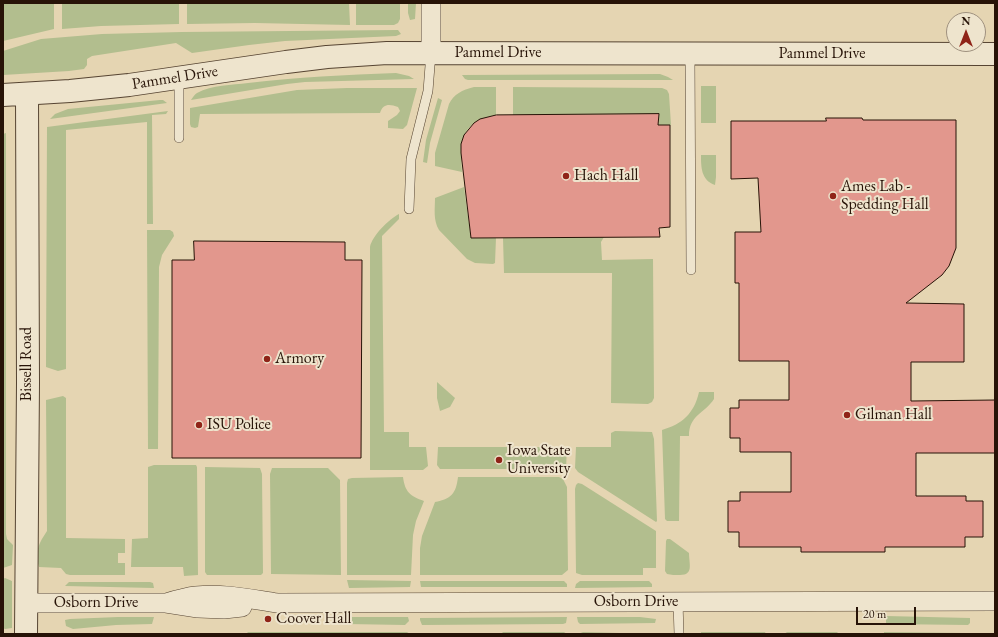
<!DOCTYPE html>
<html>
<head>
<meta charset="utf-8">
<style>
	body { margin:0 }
	#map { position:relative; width:998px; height:637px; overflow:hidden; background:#e5d5b2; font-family:"EB Garamond",serif }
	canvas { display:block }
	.frame { position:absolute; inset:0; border:4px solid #271307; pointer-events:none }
	.north { position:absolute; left:946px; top:12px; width:40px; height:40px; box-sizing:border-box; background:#eee4cd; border:1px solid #9e907e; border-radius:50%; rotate:0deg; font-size:11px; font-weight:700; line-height:16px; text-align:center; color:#271307 }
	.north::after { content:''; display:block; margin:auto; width:14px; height:18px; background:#8f2418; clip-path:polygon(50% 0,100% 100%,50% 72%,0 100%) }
	.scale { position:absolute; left:856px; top:607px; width:60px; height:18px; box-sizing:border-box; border:2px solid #271307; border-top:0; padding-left:5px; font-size:12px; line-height:14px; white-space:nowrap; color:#271307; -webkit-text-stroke:3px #eee4cd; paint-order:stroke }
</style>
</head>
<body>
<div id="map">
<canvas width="998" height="637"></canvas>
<div class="frame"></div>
<div class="north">N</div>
<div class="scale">20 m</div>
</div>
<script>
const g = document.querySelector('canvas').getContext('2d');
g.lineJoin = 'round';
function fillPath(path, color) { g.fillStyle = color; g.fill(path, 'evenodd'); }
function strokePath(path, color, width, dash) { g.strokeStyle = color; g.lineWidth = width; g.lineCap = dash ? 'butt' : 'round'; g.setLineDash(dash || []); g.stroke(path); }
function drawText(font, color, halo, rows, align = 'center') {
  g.font = font + ' "EB Garamond",serif'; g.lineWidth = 4; g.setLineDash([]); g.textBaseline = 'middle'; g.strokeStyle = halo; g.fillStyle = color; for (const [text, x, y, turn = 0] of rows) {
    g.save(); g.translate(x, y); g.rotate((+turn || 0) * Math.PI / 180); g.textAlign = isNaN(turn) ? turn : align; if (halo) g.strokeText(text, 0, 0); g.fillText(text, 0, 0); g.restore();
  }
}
fillPath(new Path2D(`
	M3 3H54V29L3 41Z
	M62 3H179V24L101 26 62 29Z
	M187 3H349L350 25 255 23 187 24Z
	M356 3H400V19L398 23 394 25H356Z
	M408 3H416L415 19 410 20 408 13Z
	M398 30 401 34 396 36 285 41 249 45 192 53 176 43 92 56 87 59V65L84 69 69 71 3 75V51L41 39 102 34 182 32Z
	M396 73 409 76 414 79 305 82 287 84 191 100C193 97 194 95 197 93 212 85 232 85 248 83 297 77 346 75 396 73Z
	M660 74 668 77 673 80H468L465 79 462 75Z
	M701 86H716V123H701Z
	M474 87H496V115C460 122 460 141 462 172L435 166V153L449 104C454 94 462 90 474 87Z
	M513 87 662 88 667 90 669 94 671 125H658L659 115H513Z
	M347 88H417L407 125 403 129 388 128V121L397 115 400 111 398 107C390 104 383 103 380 113L200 114 198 127 195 128 191 127 190 124V108L297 90Z
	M438 98 442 100 430 143 427 163 423 162 426 140Z
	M160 100H163L167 103 50 119 55 114 68 109Z
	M168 111 166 114 152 115 153 224H147V122L66 130V369L58 371 46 367 47 127Z
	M6 133V534L7 539 13 545 12 565 3 568V134Z
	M701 155H716V177L715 185C701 180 701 167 701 155Z
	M464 187 471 238H496L495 263 493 264 475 263 467 259 439 230C433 220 435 209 435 198Z
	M399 214V219L382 236 384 432H409V447H426L428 466 423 470H370V247C372 236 389 219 399 214Z
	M147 230H170L173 232 174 236 162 255 159 267 158 449H148Z
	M604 237 601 242 602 260 653 259 654 398 652 402 648 404 611 403 612 273H504L503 238Z
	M437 382 455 398 450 407 440 411 437 398Z
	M699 392H714V399C704 414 689 415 689 436H680L679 521H667L665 519 662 430C682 424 694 414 699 392Z
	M63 396 66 398V538L125 539V553H118V563H125V575H70L66 574 61 568 39 567C34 552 39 543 47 531L46 400Z
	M615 431 652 432 654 439 657 521 656 522 578 472 575 468 576 447H611V433Z
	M438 447H567L566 469H440L437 465Z
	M154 465H196L197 467 198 575 184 576 183 567H131L132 539 148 538V467Z
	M205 467 260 468 262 474 263 573 261 575H207L205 572Z
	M272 468H328L340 480 341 575 271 574 270 474Z
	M403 477C405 492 410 496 424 501L416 521 413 535 411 575H347V483L348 479 352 478Z
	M458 477H559L563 479 567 487 568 570 562 575H420V548L422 536 435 502C451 499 456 494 458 477Z
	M578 483 582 484 656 531V568H643V575H582L576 573 575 489 576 485Z
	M667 539H670L689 553C689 564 694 575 680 575 675 575 671 575 667 574L665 571 666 541Z
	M5 578 12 581V628L5 629 3 628V579Z
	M347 580 411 581 410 587 349 588Z
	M420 581H564L567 584V587H421Z
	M580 581H649L652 584V587L575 588 576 584Z
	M69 582H150L153 583 154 588 65 586Z
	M886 616 970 618V623L968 625 886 624Z
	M118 617H154L152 624 116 625 73 629 66 626 65 620 70 619Z
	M348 617H408L409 621 405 625 347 624Z
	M567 617 566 623 563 624 422 625 420 620V618Z
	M577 617H640L656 619 655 623 580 624 578 622Z
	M248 632H407L410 634H246Z
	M503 632H564L567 634H501Z
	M583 632 657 634H578Z
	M701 632H765L766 634H701Z
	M787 632H837L839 634H784Z
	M884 632 966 633 969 634H884Z`), '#b2be8e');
const building = new Path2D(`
	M659 114 658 125H670V227L659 228 660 237 471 238 461 153V144L464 135 474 123 480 119 496 115Z
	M826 118H862L863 120H956V248L949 266 942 275 906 303 964 304V362H911V401L995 400V453H916V496H966V501H983V537H965V547H885V552H801V547H739V532H728V501H740V492H791V452H740V438H730V408H739V400H789V361H739V283H735V232H761L758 178 731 179V121H826Z
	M194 241 345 242V260H362L361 458H172V260H194Z`);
fillPath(building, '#e2978d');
strokePath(building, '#271307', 1);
const service = new Path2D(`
	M690 53 691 270
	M179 78V138
	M409 209 411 159 428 91 431 53
	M678 602 679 634`);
const minor = new Path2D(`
	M431 53V3
	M26 603H166L198 608 224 609 242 607
	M166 603C176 600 186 597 196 596 223 593 250 599 277 603L995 601`);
const tertiary = new Path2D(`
	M3 95 70 91 129 85 286 62 327 57 387 53 995 54
	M26 634 28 383 27 94`);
strokePath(service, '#564432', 10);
strokePath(minor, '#564432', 20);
strokePath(tertiary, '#564432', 24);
strokePath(service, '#eee4cd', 9);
strokePath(minor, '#eee4cd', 19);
strokePath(tertiary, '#eee4cd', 22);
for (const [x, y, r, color] of [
	[566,176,4,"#8f2418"],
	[833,196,4,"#8f2418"],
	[267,359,4,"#8f2418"],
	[847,415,4,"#8f2418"],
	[199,425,4,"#8f2418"],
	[499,460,4,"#8f2418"],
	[268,619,4,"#8f2418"]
]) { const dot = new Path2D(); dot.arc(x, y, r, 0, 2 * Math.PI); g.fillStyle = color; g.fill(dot); strokePath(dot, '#eee4cd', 1.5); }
drawText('16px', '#271307', '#eee4cd', [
	["Pammel Drive",498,53],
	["Pammel Drive",822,54],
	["Pammel Drive",175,78,-9],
	["Bissell Road",27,364,-90],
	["Osborn Drive",636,602],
	["Osborn Drive",96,603]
]);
drawText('16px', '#271307', '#eee4cd', [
	["Hach Hall",574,176],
	["Ames Lab -",841,187],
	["Spedding Hall",841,205],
	["Armory",275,359],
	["Gilman Hall",855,415],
	["ISU Police",207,425],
	["Iowa State",507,451],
	["University",507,469],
	["Coover Hall",276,619]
], 'left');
</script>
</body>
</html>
